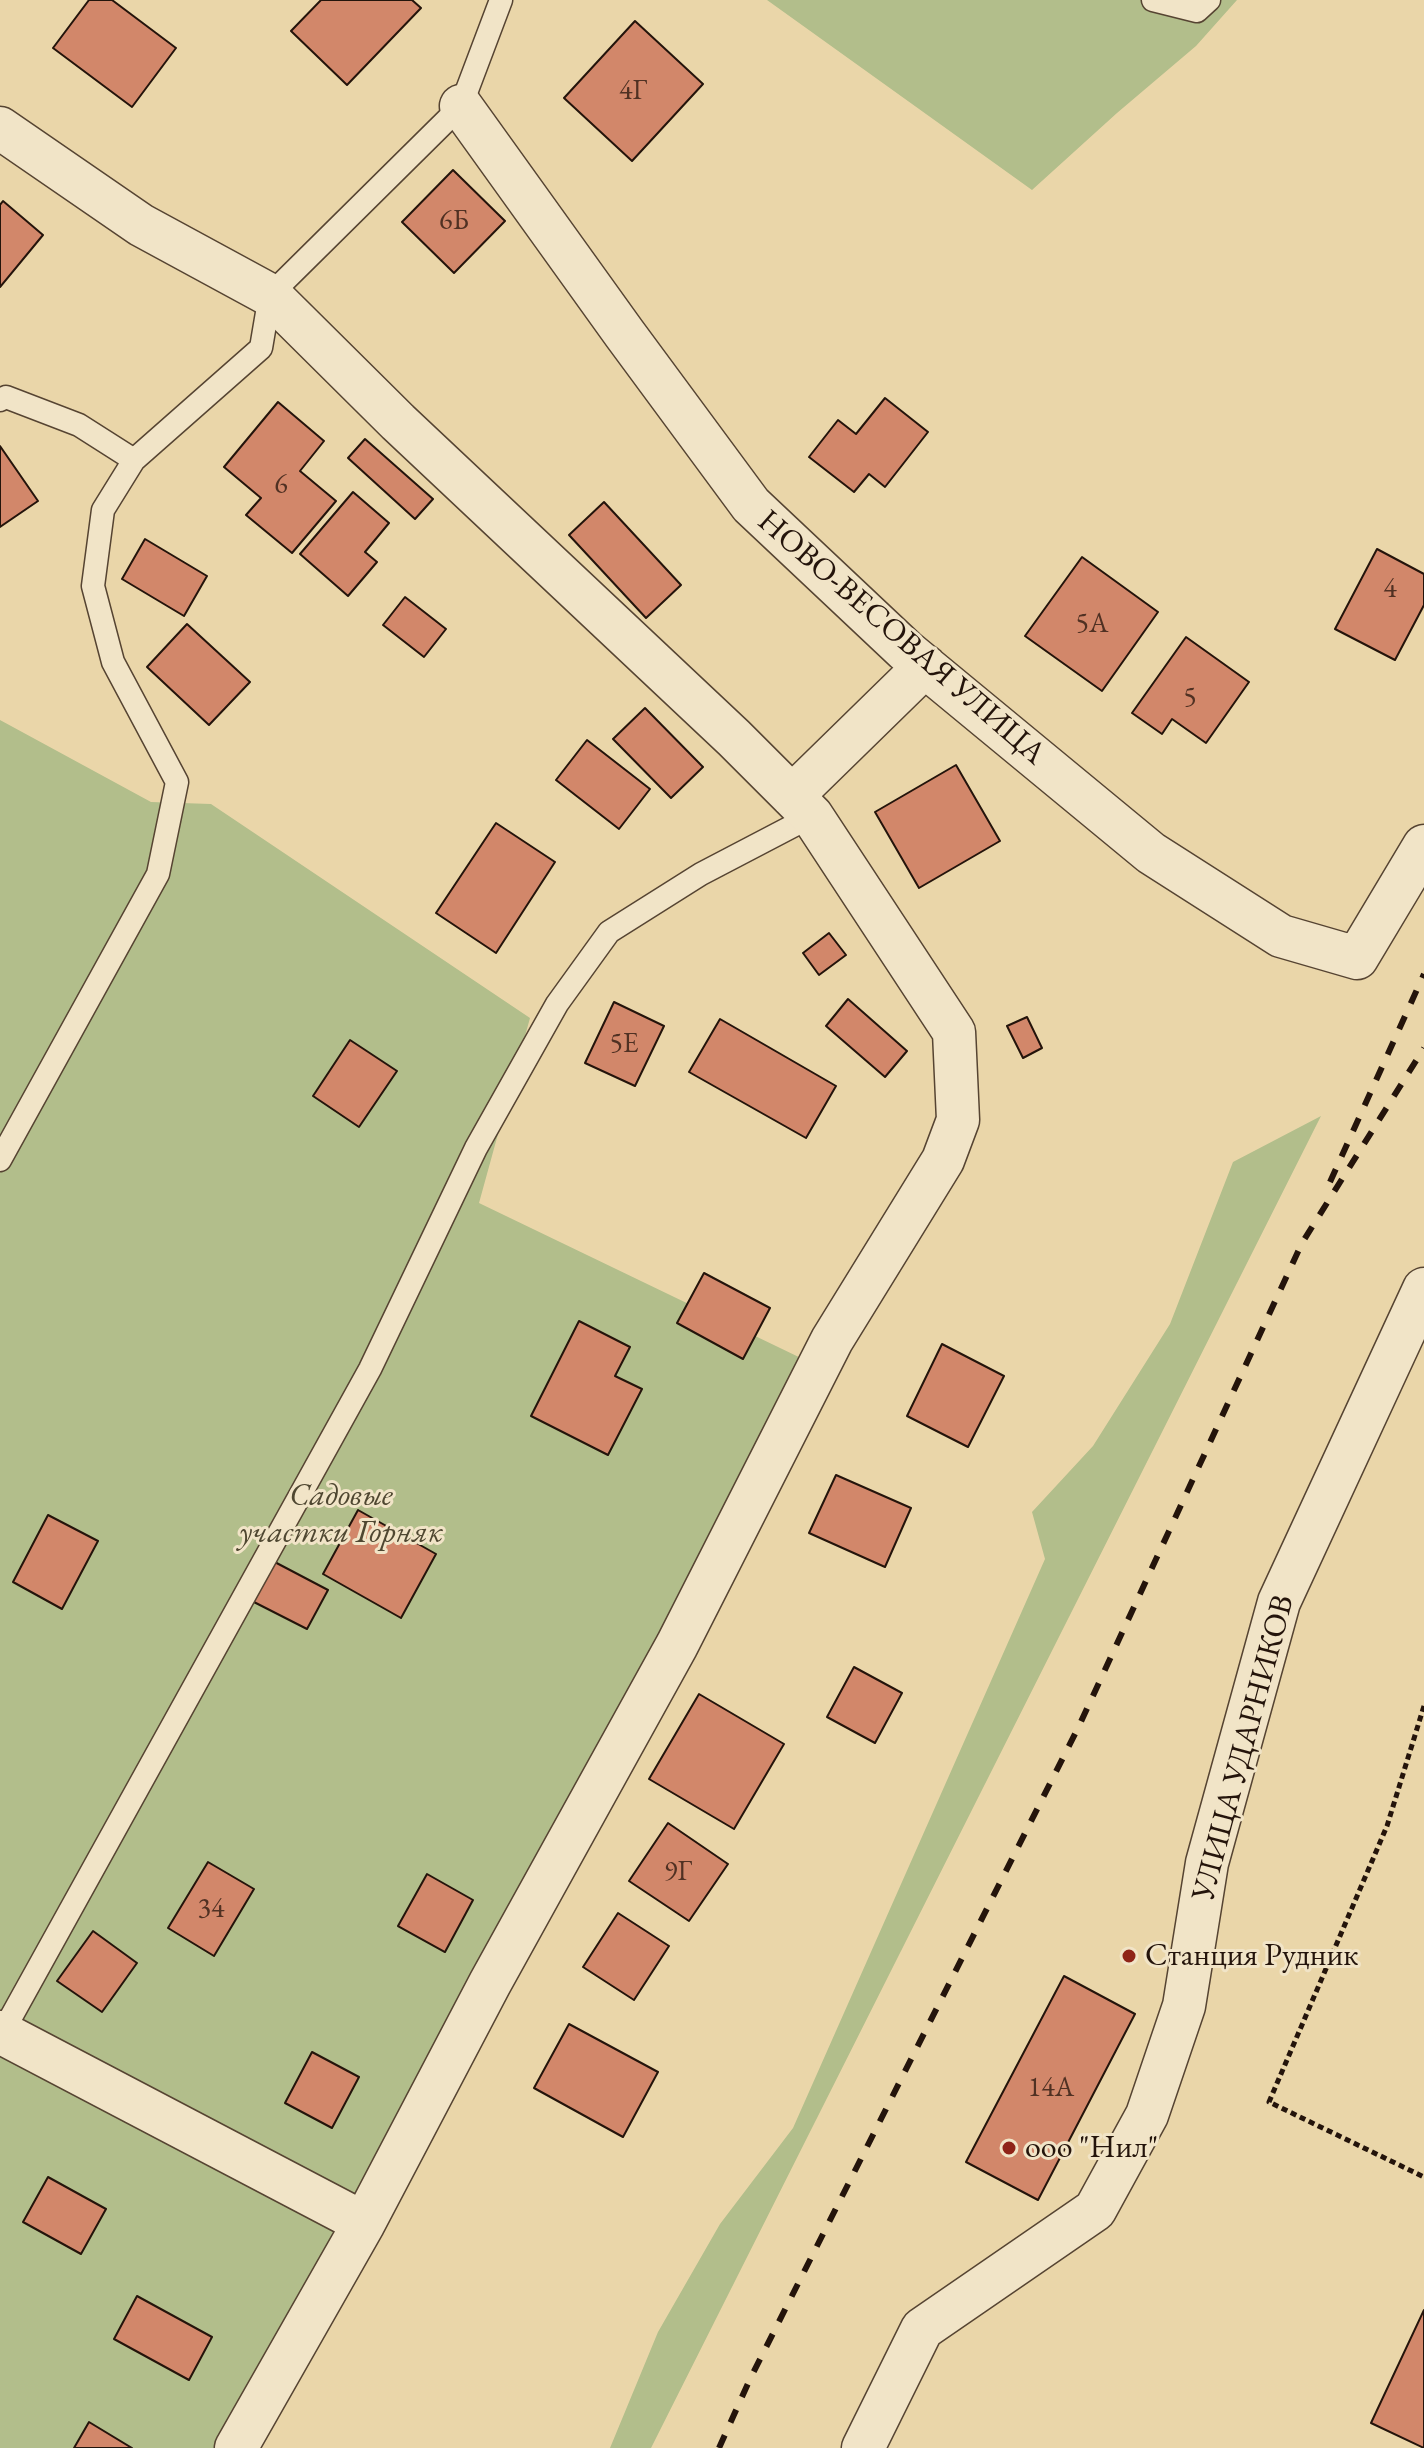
<!DOCTYPE html>
<html>
<head>
<meta charset="utf-8">
<style>
	body { margin:0 }
	canvas { display:block; background:#ead6a9 }
</style>
</head>
<body>
<canvas width="1424" height="2448"></canvas>
<script>
const g = document.querySelector('canvas').getContext('2d');
g.lineJoin = 'round';
function fillPath(path, color) { g.fillStyle = color; g.fill(path, 'evenodd'); }
function strokePath(path, color, width, dash) { g.strokeStyle = color; g.lineWidth = width; g.lineCap = dash ? 'butt' : 'round'; g.setLineDash(dash || []); g.stroke(path); }
function drawText(font, color, halo, rows, align = 'center') {
  g.font = font + ' "EB Garamond",serif'; g.lineWidth = 6; g.setLineDash([]); g.textBaseline = 'middle'; g.strokeStyle = halo; g.fillStyle = color; for (const [text, x, y, turn = 0] of rows) {
    g.save(); g.translate(x, y); g.rotate((+turn || 0) * Math.PI / 180); g.textAlign = isNaN(turn) ? turn : align; if (halo) g.strokeText(text, 0, 0); g.fillText(text, 0, 0); g.restore();
  }
}
fillPath(new Path2D(`
	M767 0H1237L1196 46 1117 113 1032 190Z
	M0 720 151 802 211 804 530 1018 479 1203 805 1360 239 2448H0Z
	M1321 1116 651 2448H610L658 2332 720 2224 793 2128 1045 1559 1032 1512 1093 1446 1170 1324 1233 1162Z`), '#b2be8b');
const building = new Path2D(`
	M89 0H112L176 48 132 107 53 48Z
	M321 0H412L421 8 347 85 291 31Z
	M635 21 703 84 632 161 564 98Z
	M453 170 505 221 454 273 402 222Z
	M3 201 43 235 0 287V205Z
	M885 398 928 432 885 487 869 474 854 492 809 457 838 420 856 434Z
	M278 402 324 441 300 471 336 501 292 553 246 515 261 498 224 467Z
	M365 439 433 499 415 519 348 458Z
	M0 446 38 501 0 527Z
	M353 492 389 523 365 552 377 562 348 596 300 554Z
	M604 502 681 585 646 618 569 535Z
	M145 539 207 576 184 616 122 579Z
	M1377 549 1424 574V605L1395 660 1335 629Z
	M1082 557 1158 612 1102 691 1025 636Z
	M405 597 446 629 424 657 383 625Z
	M187 624 250 682 209 725 147 667Z
	M1186 637 1249 682 1206 743 1172 719 1162 734 1132 713Z
	M645 708 703 767 671 798 613 739Z
	M587 740 650 789 619 829 556 780Z
	M956 765 1000 841 919 888 875 812Z
	M496 823 555 862 496 953 436 913Z
	M829 933 846 955 819 975 803 953Z
	M848 999 907 1051 885 1077 826 1026Z
	M614 1002 664 1026 635 1086 585 1063Z
	M1027 1017 1042 1048 1023 1058 1007 1026Z
	M720 1019 836 1086 806 1138 689 1072Z
	M350 1040 397 1071 359 1127 313 1096Z
	M704 1273 770 1308 743 1359 677 1323Z
	M579 1321 630 1347 615 1376 642 1389 608 1455 531 1416Z
	M942 1344 1004 1376 968 1447 907 1416Z
	M836 1475 911 1508 885 1567 809 1533Z
	M358 1510 436 1554 401 1618 323 1574Z
	M48 1515 98 1541 62 1609 13 1582Z
	M269 1559 328 1590 307 1629 248 1599Z
	M854 1667 902 1693 875 1743 827 1717Z
	M699 1694 784 1744 734 1829 649 1779Z
	M668 1823 728 1864 689 1921 629 1881Z
	M208 1862 254 1889 214 1956 168 1928Z
	M427 1874 473 1900 445 1952 398 1926Z
	M618 1913 669 1946 634 2000 583 1967Z
	M93 1931 137 1963 102 2012 57 1981Z
	M1064 1976 1135 2014 1038 2200 966 2162Z
	M569 2024 658 2072 623 2137 534 2088Z
	M312 2052 359 2077 332 2128 285 2103Z
	M48 2177 106 2209 81 2254 23 2222Z
	M137 2296 212 2337 189 2380 114 2339Z
	M1424 2310V2448L1371 2423Z
	M89 2422 132 2448H74Z`);
fillPath(building, '#d2876a');
strokePath(building, '#24140b', 2);
const lane = new Path2D(`
	M1153 0 1197 11 1209 0
	M0 400 6 397 79 425 134 460
	M0 1160 158 874 177 782 113 662 93 586 103 510 134 460 261 348 270 295 461 106 501 0
	M0 2037 370 1369 476 1148 557 1004 609 932 701 874 812 816`);
const street = new Path2D(`
	M461 106 624 333 751 505 905 650 1151 853 1281 936 1357 958 1424 846
	M0 128 141 225 270 295 398 422 734 738 812 816 954 1032 958 1120 943 1160 832 1340 677 1645 490 1983 364 2223
	M792 796 925 666
	M0 2032 364 2223 236 2448
	M863 2448 922 2329 1095 2210 1147 2115 1184 2006 1207 1863 1279 1602 1424 1289`);
strokePath(lane, '#564432', 25);
strokePath(street, '#564432', 45);
strokePath(new Path2D(`
	M1424 1706 1387 1826 1269 2102 1424 2177`), '#24140b', 5, [6, 4]);
strokePath(lane, '#f1e4c7', 22);
strokePath(street, '#f1e4c7', 42);
strokePath(new Path2D(`
	M1330 1182 1424 974
	M719 2448 750 2379 1079 1726 1302 1243 1424 1048`), '#24140b', 6, [14, 14]);
for (const [x, y, r, color] of [
	[1129,1956,8,"#8f2418"],
	[1009,2148,8,"#8f2418"]
]) { const dot = new Path2D(); dot.arc(x, y, r, 0, 2 * Math.PI); g.fillStyle = color; g.fill(dot); strokePath(dot, '#f1e4c7', 3); }
drawText('28px', '#503123', null, [
	["4Г",633,91],
	["6Б",454,221],
	["6",281,485],
	["4",1390,589],
	["5А",1092,624],
	["5",1190,698],
	["5Е",624,1044],
	["9Г",678,1872],
	["34",211,1909],
	["14А",1051,2088]
]);
drawText('32px', '#24140b', '#f1e4c7', [
	["НОВО-ВЕСОВАЯ УЛИЦА",901,638,41],
	["УЛИЦА УДАРНИКОВ",1244,1748,-75]
]);
drawText('italic 32px', '#4f4731', '#f1e4c7', [
	["Садовые",341,1496],
	["участки Горняк",341,1533]
]);
drawText('32px', '#24140b', '#f1e4c7', [
	["Станция Рудник",1145,1956],
	["ооо \"Нил\"",1025,2148]
], 'left');
</script>
</body>
</html>
